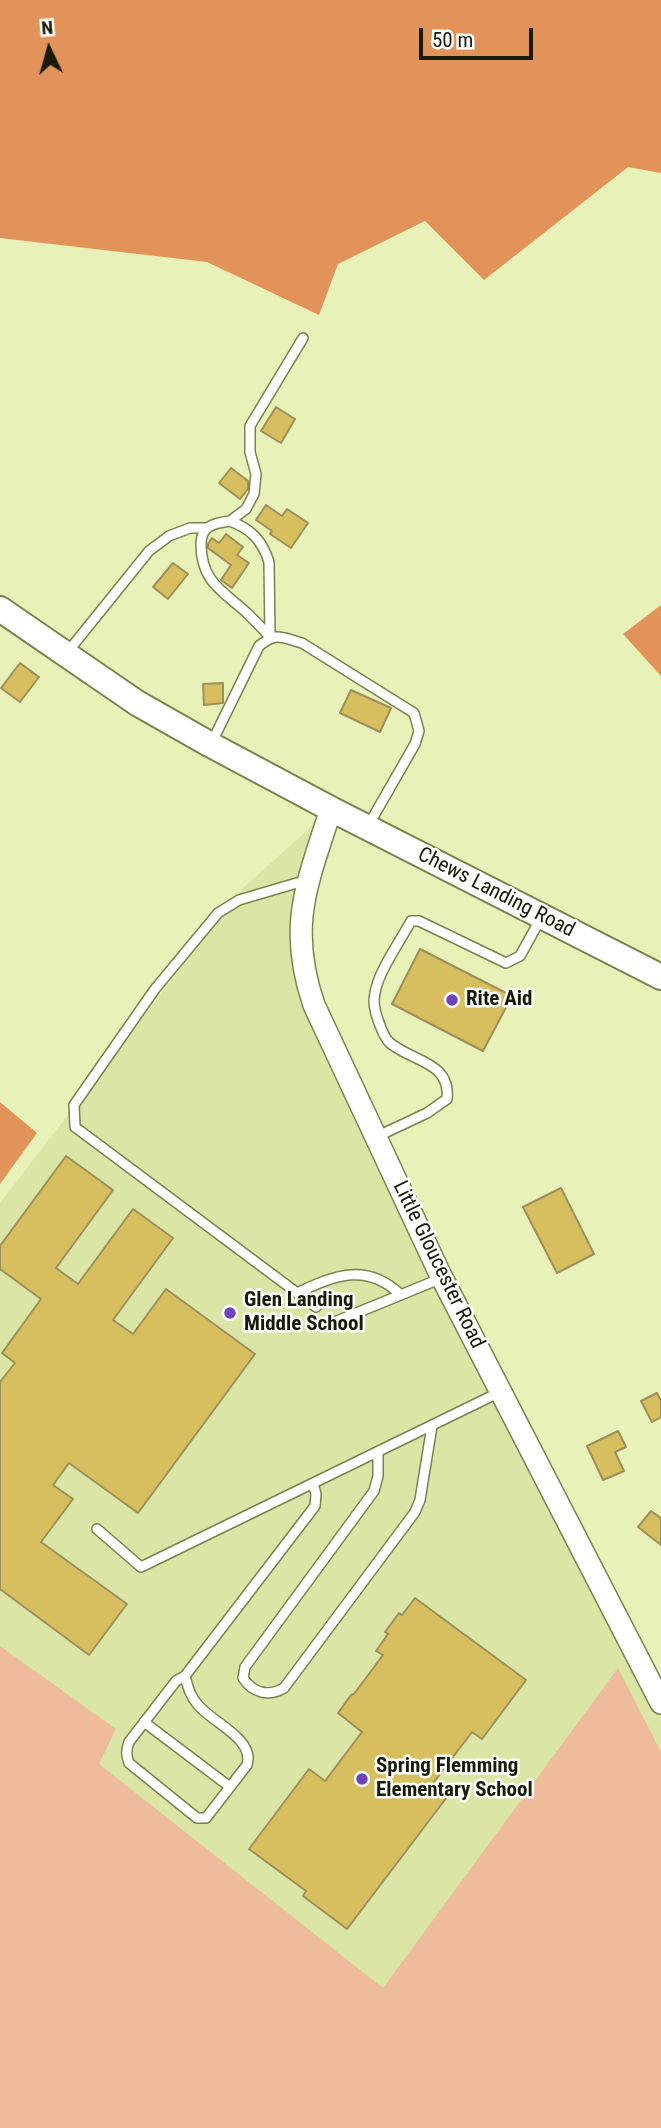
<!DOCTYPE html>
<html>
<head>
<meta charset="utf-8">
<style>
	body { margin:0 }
	#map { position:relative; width:661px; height:2128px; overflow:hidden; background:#e7f1b8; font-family:"Roboto Condensed",sans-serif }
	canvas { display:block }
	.north { position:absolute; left:14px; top:14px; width:70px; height:70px; -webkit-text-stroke:5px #fff; paint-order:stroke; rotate:355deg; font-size:19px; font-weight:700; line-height:28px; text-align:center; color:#171a05 }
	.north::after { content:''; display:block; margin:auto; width:24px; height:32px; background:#171a05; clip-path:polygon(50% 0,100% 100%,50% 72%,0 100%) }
	.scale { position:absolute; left:419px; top:28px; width:114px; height:32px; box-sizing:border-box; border:4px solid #171a05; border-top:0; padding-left:9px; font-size:21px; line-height:24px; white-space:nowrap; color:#171a05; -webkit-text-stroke:5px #fff; paint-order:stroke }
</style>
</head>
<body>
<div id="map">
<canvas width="661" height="2128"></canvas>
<div class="north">N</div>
<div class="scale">50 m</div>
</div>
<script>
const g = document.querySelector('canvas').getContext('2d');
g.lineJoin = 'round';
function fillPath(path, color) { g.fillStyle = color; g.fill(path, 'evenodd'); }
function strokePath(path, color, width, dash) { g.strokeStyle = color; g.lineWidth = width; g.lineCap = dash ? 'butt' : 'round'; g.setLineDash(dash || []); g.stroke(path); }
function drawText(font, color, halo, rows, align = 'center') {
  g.font = font + ' "Roboto Condensed",sans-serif'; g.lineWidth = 5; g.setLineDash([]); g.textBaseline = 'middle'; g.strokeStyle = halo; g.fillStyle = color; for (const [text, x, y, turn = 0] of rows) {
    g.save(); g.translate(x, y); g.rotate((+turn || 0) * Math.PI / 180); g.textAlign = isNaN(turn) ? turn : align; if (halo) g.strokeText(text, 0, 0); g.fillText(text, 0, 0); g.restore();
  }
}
fillPath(new Path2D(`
	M331 809 304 896 305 978 661 1703V2128H0V1203L242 889Z`), '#dbe5a6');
fillPath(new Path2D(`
	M0 1646 116 1729 99 1764 383 1988 618 1668 661 1752V2128H0Z`), '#eebc9b');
fillPath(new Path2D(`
	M0 0H661V173L628 167 484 280 425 221 338 264 319 315 207 262 0 238Z
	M661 605V676L623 634Z
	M0 1102 37 1133 0 1184Z`), '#e2935a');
const building = new Path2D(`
	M276 407 295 419 281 443 261 431Z
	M231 468 248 481V489L240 499 219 483Z
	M266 505 282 516 287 509 308 523 291 548 270 534 272 531 256 520Z
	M226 534 243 547 237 555 249 563 232 588 221 580 231 565 208 548V544L212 538 219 543Z
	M173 563 188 574 168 599 153 587Z
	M20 663 39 677 20 702 1 688Z
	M223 683V703L204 705 203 684Z
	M351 690 391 708 380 732 340 713Z
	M420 949 512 996 483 1051 392 1004Z
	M66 1156 113 1190 56 1268 78 1284 133 1209 173 1238 113 1320 133 1334 166 1289 255 1354 138 1513 69 1463 53 1485 73 1499 41 1542 127 1604 89 1655 0 1589V1382L15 1363 2 1353 41 1299 0 1269V1246Z
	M561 1188 594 1254 557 1273 523 1207Z
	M657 1393 661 1401V1417L652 1422 641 1401Z
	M618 1431 626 1447 615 1452 624 1471 603 1480 587 1446Z
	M651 1511 661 1518V1545L638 1527Z
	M415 1598 526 1680 482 1739 472 1732 431 1786 447 1797 347 1929 303 1896 306 1891 249 1849 309 1769 325 1781 362 1732 338 1713 351 1695 354 1694 383 1655 376 1651 388 1634 385 1632 399 1613 402 1615Z`);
fillPath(building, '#d7bf5f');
strokePath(building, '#9d8f5a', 2);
const service = new Path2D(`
	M230 521C251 529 262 540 269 562L270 637C263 629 255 621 247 613 223 591 201 582 201 544 201 526 214 523 230 521Z
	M230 521 246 509 254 494 256 474 250 452V426L303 338
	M66 654 149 551 169 536 190 528H205
	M212 742 259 646C276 632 281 637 302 643L414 713 419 731 415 744 368 826
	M307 880 239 900 218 913 155 989 74 1105 75 1127 316 1307
	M376 1137 427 1113 447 1099C451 1062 413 1062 390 1043 384 1038 381 1028 378 1020 375 1012 373 1001 375 993 378 972 401 940 411 921H419L506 963 520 956 541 918
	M297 1293C335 1275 367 1262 401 1295
	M337 1321 442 1278
	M378 1452V1476L374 1491 245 1667 243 1678C253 1693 268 1697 284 1688L415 1512 420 1500 432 1426
	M97 1529 141 1567 500 1392
	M185 1676C188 1687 190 1696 198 1705 213 1723 255 1739 247 1765L206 1818H197L129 1763C126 1755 126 1750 129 1742L176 1681 185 1676 315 1506 316 1494 313 1483
	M144 1722 230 1787`);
const tertiary = new Path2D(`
	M331 809C307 884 287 926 314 1005L439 1272 661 1703`);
const secondary = new Path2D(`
	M0 609 137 703 211 745 331 809 661 977`);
strokePath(service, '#7a824e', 12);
strokePath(tertiary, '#7a824e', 24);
strokePath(secondary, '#7a824e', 28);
strokePath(service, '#fff', 9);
strokePath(tertiary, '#fff', 21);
strokePath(secondary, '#fff', 24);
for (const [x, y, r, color] of [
	[452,1000,7,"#6e43bb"],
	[230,1313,7,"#6e43bb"],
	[362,1779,7,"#6e43bb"]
]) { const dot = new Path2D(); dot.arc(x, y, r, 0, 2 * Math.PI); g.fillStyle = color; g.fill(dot); strokePath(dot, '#fff', 2.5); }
drawText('21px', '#171a05', '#fff', [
	["Chews Landing Road",496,893,27],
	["Little Gloucester Road",438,1265,64]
]);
drawText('bold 21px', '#171a05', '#fff', [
	["Rite Aid",466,1000],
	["Glen Landing",244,1301],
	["Middle School",244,1325],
	["Spring Flemming",376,1767],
	["Elementary School",376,1791]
], 'left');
</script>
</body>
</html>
